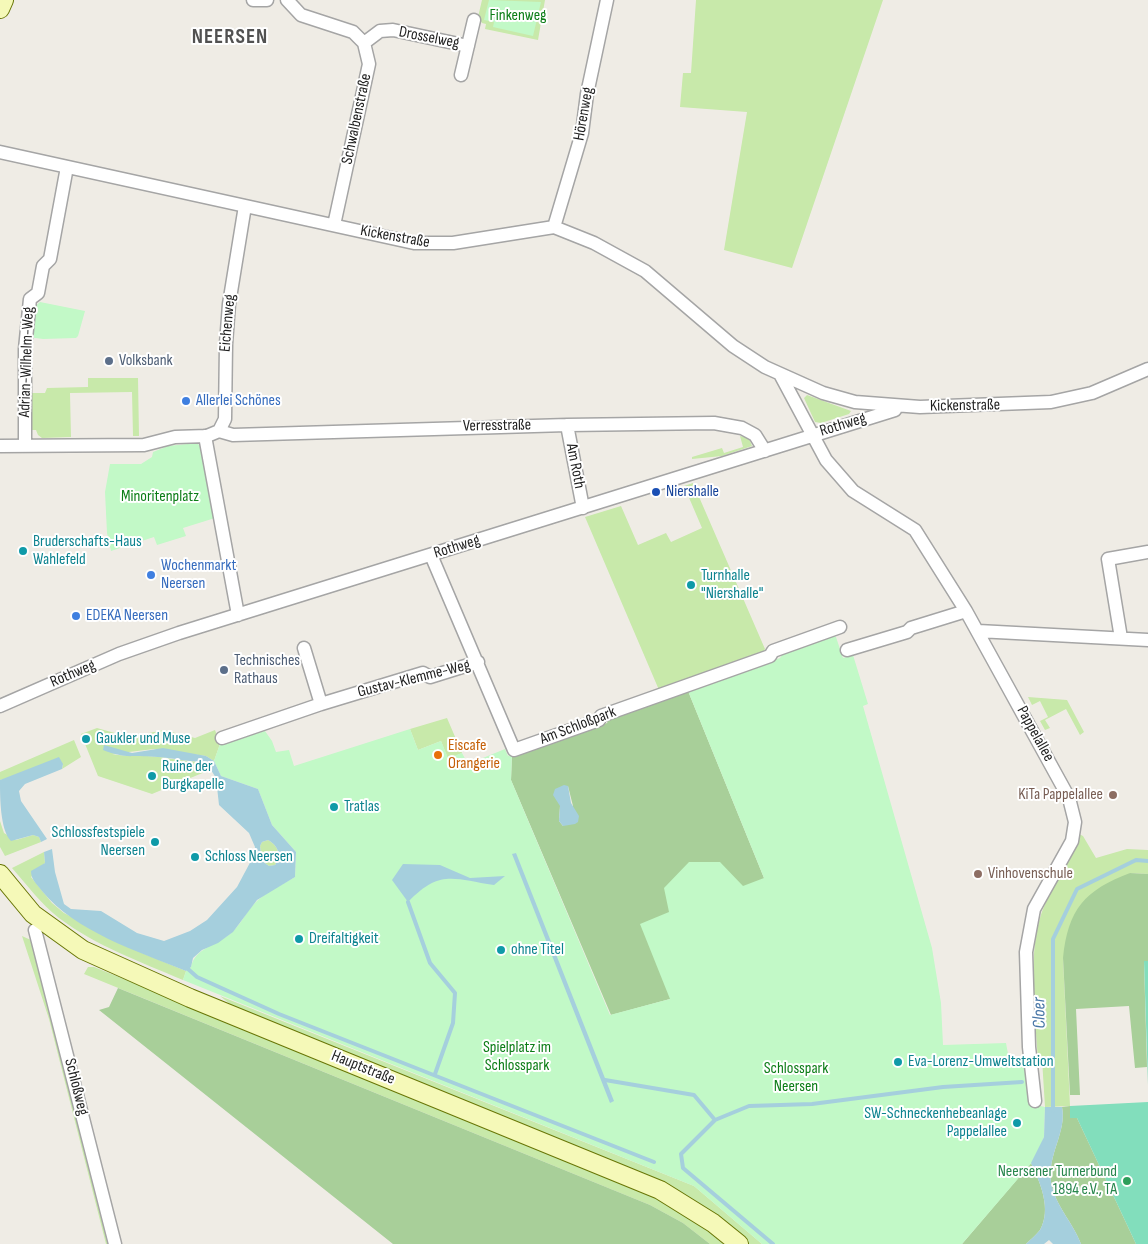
<!DOCTYPE html>
<html>
<head>
<meta charset="utf-8">
<style>
	body { margin:0 }
	canvas { display:block; background:#efece5 }
</style>
</head>
<body>
<canvas width="1148" height="1244"></canvas>
<script>
const g = document.querySelector('canvas').getContext('2d');
g.lineJoin = 'round';
function fillPath(path, color) { g.fillStyle = color; g.fill(path, 'evenodd'); }
function strokePath(path, color, width, dash) { g.strokeStyle = color; g.lineWidth = width; g.lineCap = dash ? 'butt' : 'round'; g.setLineDash(dash || []); g.stroke(path); }
function drawText(font, color, halo, rows, align = 'center') {
  g.font = font + ' "Sofia Sans Condensed",sans-serif'; g.lineWidth = 4; g.setLineDash([]); g.textBaseline = 'middle'; g.strokeStyle = halo; g.fillStyle = color; for (const [text, x, y, turn = 0] of rows) {
    g.save(); g.translate(x, y); g.rotate((+turn || 0) * Math.PI / 180); g.textAlign = isNaN(turn) ? turn : align; if (halo) g.strokeText(text, 0, 0); g.fillText(text, 0, 0); g.restore();
  }
}
fillPath(new Path2D(`
	M482 0H545L538 40 485 29 486 24 482 23 478 17Z
	M696 0H883L792 268 724 250 747 112 680 107 683 73H691Z
	M88 378H138L139 436H133L132 392 70 393 71 437 42 438 38 435 36 430H32L31 393H45L47 388 88 387Z
	M807 395 851 411 849 414 821 423 815 422 804 398Z
	M740 436 749 438 752 446 722 456 692 459V457L722 448 724 453 743 447Z
	M693 483 765 649 763 653 659 690 585 517 621 506 638 545 666 533 671 542 702 528 684 486Z
	M1028 697 1067 700 1084 732 1080 735 1066 709 1045 720 1050 728 1045 730 1040 721 1048 717 1040 701 1032 705Z
	M447 718 462 753 448 759 441 741 418 750 410 729Z
	M97 728 129 737 164 730 195 738 215 730 220 744 214 761 206 756 154 749 112 754C128 757 143 755 159 757 175 759 189 762 206 762L212 769 152 794 98 776 81 734Z
	M74 740 81 757 62 769 63 764 0 780V772Z
	M0 821 4 833 16 840 33 835 39 837 41 842 5 856 0 847Z
	M1079 834 1083 836 1096 858 1127 849 1148 850V874L1130 873 1063 958 1070 1106 1045 1107 1042 1059H1038C1035 1015 1028 960 1040 918 1049 888 1071 865 1079 834Z
	M268 840C278 845 282 856 275 865L269 866 262 861 260 846 262 842Z
	M44 852 45 863 31 877 52 903 64 913 142 953 186 971 183 980C141 962 96 946 59 918 41 904 27 885 12 868Z
	M22 936 33 941 112 1244H106L49 1019Z
	M88 967H94L597 1169 677 1208 726 1244H710L683 1223 650 1205 84 974Z
	M220 996 694 1186 762 1244H749L692 1201 652 1177 235 1008Z`), '#c8e9aa');
fillPath(new Path2D(`
	M688 691 764 878 894 839 670 999 611 1015 511 780 512 754 527 748 532 751 607 723 609 719ZM568 786 573 806 563 826 559 821 560 806Z
	M1130 873 1148 874V961L1144 962 1147 1067 1135 1068 1129 1006 1076 1009 1080 1095H1070L1063 958C1068 909 1085 890 1130 873Z
	M118 988 650 1205 683 1223 710 1244H393L99 1010 109 1007Z
	M1070 1106V1118H1077L1136 1244H1081C1073 1222 1055 1206 1051 1182 1047 1155 1067 1132 1062 1107Z
	M1031 1163C1040 1182 1052 1209 1040 1230 1036 1235 1030 1240 1026 1244H962Z`), '#a8cf99');
fillPath(new Path2D(`
	M489 0 541 2 533 36 493 27 494 22 484 20Z
	M40 302 85 311 78 336 76 338 43 339 28 337 32 309Z
	M197 443 202 448 215 518 183 528 186 536 157 545 154 537 111 551 107 533 105 492 110 464H141L152 457 153 452 168 446Z
	M831 635 836 637 843 658 853 655 868 704 863 706 932 948 941 1003 943 1045 1006 1043 1009 1059 1027 1060 1031 1104 1045 1107 1044 1137 1035 1159 962 1244H762L694 1186 183 980 186 971 191 967C195 948 217 945 231 933 242 924 247 909 258 900 268 891 283 884 295 877L296 852 272 825 258 789 221 776 214 761 220 744 265 731 272 741 276 752 289 750 294 766 410 729 418 750 441 741 448 758 462 753 468 764 505 749 508 756 512 754 511 780 610 1015 670 999 640 924 669 912 664 888 689 862H720L743 886 764 878 688 691 780 658 783 653Z`), '#c2f9c7');
fillPath(new Path2D(`
	M1144 961H1148V1085Z
	M1148 1102V1244H1136L1077 1118H1070V1106Z`), '#82debc');
fillPath(new Path2D(`
	M104 745 132 753 163 748 206 756 214 761 221 776 258 789 272 825 296 852 295 877 257 900 233 932 218 943 202 950 193 958 191 967 186 971C137 951 76 932 42 891 37 884 31 880 31 871L45 863 44 852 52 849 55 872 64 904 71 909 101 911 137 933 164 941 190 931 207 920 237 887 253 857 255 847 249 833 219 805 216 778 206 762C189 762 174 758 158 757 137 755 124 759 103 750ZM268 840C278 845 282 856 275 865L269 866 262 861 260 846 262 842Z
	M59 757 63 764 62 769 25 784 19 791 21 801 47 839 41 842 39 837 33 835 11 841C0 830 0 797 0 780Z
	M564 785 568 786 571 803 579 816 578 822 575 824 563 826 559 821 560 806 553 795 555 789Z
	M516 853 614 1101 610 1103 512 854Z
	M403 864 440 865 470 878 505 876 494 885C453 879 440 869 408 902L392 880Z
	M1045 1107H1062C1067 1132 1047 1155 1051 1182 1055 1206 1073 1222 1081 1244H1053L1049 1240 1044 1244H1026C1030 1240 1036 1235 1040 1230 1052 1209 1040 1182 1031 1163L1044 1137Z`), '#a5cfdd');
strokePath(new Path2D(`
	M408 902 430 963 455 993 453 1023 435 1074
	M188 969 197 977 279 1014 654 1162
	M605 1080 694 1095 715 1120
	M1053 1111V939L1077 889 1136 860 1148 861
	M773 1244 683 1168 681 1154 715 1120 749 1106 812 1104 943 1087 1022 1082`), '#a5cfdd', 4);
const street = new Path2D(`
	M253 0H267
	M287 0 301 15 353 32 364 43 369 64 334 225
	M364 43 380 31 393 30 468 46
	M461 75 474 20
	M0 152 414 243H453L554 227 594 243 645 271 733 346 765 367 823 393 855 402 920 407 1051 402 1092 393 1148 369
	M554 227 582 133 587 94 607 0
	M781 376 826 460 853 491 915 530 966 611 1069 798 1075 822 1072 841 1034 909 1026 952 1029 1047 1035 1101
	M567 425 583 508
	M219 431 233 435 567 425 714 423 742 428 755 435 765 451
	M205 436 238 615
	M0 446 144 445 175 437 207 436 219 431 225 419 226 344 229 304 245 206
	M25 446V349L30 299 38 293 43 266 50 259 67 167
	M431 555 514 750 599 720 601 716 770 656 773 651 840 627
	M978 631 1148 640
	M1121 638 1108 559 1148 552
	M304 648 321 704 423 673 430 677 478 662
	M847 650 907 632 911 628 966 611
	M0 706 119 654 179 633 895 410
	M222 738 321 704
	M35 930 115 1244`);
const secondary = new Path2D(`
	M0 9 4 0
	M0 874 33 914 83 950 190 998 660 1190 713 1223 739 1244`);
strokePath(street, '#a5a5a5', 15);
strokePath(secondary, '#687605', 20);
strokePath(street, '#fff', 12);
strokePath(secondary, '#f5f9b8', 18);
for (const [x, y, r, color] of [
	[109,361,5,"#5c6f8a"],
	[186,401,5,"#3f7fe0"],
	[656,492,5,"#1a4fb4"],
	[23,551,5,"#0f9aa8"],
	[151,575,5,"#3f7fe0"],
	[691,585,5,"#0f9aa8"],
	[76,616,5,"#3f7fe0"],
	[224,670,5,"#5c6f8a"],
	[86,739,5,"#0f9aa8"],
	[438,755,5,"#e8710a"],
	[152,776,5,"#0f9aa8"],
	[1113,795,5,"#8d6e63"],
	[334,807,5,"#0f9aa8"],
	[155,842,5,"#0f9aa8"],
	[195,857,5,"#0f9aa8"],
	[978,874,5,"#8d6e63"],
	[299,939,5,"#0f9aa8"],
	[501,950,5,"#0f9aa8"],
	[898,1062,5,"#0f9aa8"],
	[1017,1123,5,"#0f9aa8"],
	[1127,1181,5,"#2e9e5b"]
]) { const dot = new Path2D(); dot.arc(x, y, r, 0, 2 * Math.PI); g.fillStyle = color; g.fill(dot); strokePath(dot, '#fff', 2); }
drawText('16px', '#0c7d17', '#fff', [
	["Finkenweg",518,16],
	["Minoritenplatz",160,497],
	["Spielplatz im",517,1048],
	["Schlosspark",517,1066],
	["Schlosspark",796,1069],
	["Neersen",796,1087]
]);
drawText('16px', '#1e1e1e', '#fff', [
	["Drosselweg",429,38,11],
	["Hörenweg",584,114,-80],
	["Schwalbenstraße",357,119,-78],
	["Kickenstraße",395,237,10],
	["Eichenweg",228,323,-85],
	["Adrian-Wilhelm-Weg",27,362,-88],
	["Kickenstraße",965,406,-1],
	["Rothweg",843,425,-17],
	["Verresstraße",497,426,-1],
	["Am Roth",575,466,79],
	["Rothweg",457,547,-17],
	["Rothweg",73,674,-23],
	["Gustav-Klemme-Weg",414,679,-14],
	["Am Schloßpark",578,726,-21],
	["Pappelallee",1035,734,61],
	["Hauptstraße",363,1068,22],
	["Schloßweg",76,1087,76]
]);
drawText('16px', '#4e5e75', '#fff', [
	["Volksbank",119,361],
	["Technisches",234,661],
	["Rathaus",234,679]
], 'left');
drawText('16px', '#366cbe', '#fff', [
	["Allerlei Schönes",196,401],
	["Wochenmarkt",161,566],
	["Neersen",161,584],
	["EDEKA Neersen",86,616]
], 'left');
drawText('16px', '#164399', '#fff', [
	["Niershalle",666,492]
], 'left');
drawText('16px', '#0d838f', '#fff', [
	["Bruderschafts-Haus",33,542],
	["Wahlefeld",33,560],
	["Turnhalle",701,576],
	["\"Niershalle\"",701,594],
	["Gaukler und Muse",96,739],
	["Ruine der",162,767],
	["Burgkapelle",162,785],
	["Tratlas",344,807],
	["Schlossfestspiele",145,833,"right"],
	["Neersen",145,851,"right"],
	["Schloss Neersen",205,857],
	["Dreifaltigkeit",309,939],
	["ohne Titel",511,950],
	["Eva-Lorenz-Umweltstation",908,1062],
	["SW-Schneckenhebeanlage",1007,1114,"right"],
	["Pappelallee",1007,1132,"right"]
], 'left');
drawText('16px', '#c56008', '#fff', [
	["Eiscafe",448,746],
	["Orangerie",448,764]
], 'left');
drawText('16px', '#785e54', '#fff', [
	["KiTa Pappelallee",1103,795],
	["Vinhovenschule",988,874,"left"]
], 'right');
drawText('16px', '#27864d', '#fff', [
	["Neersener Turnerbund",1117,1172],
	["1894 e.V., TA",1117,1190]
], 'right');
drawText('italic 18px', '#4876a6', '#fff', [
	["Cloer",1040,1013,-91]
]);
g.letterSpacing = '1px';
drawText('bold 21px', '#515151', '#fff', [
	["NEERSEN",230,38]
]);
g.letterSpacing = '0px';
</script>
</body>
</html>
